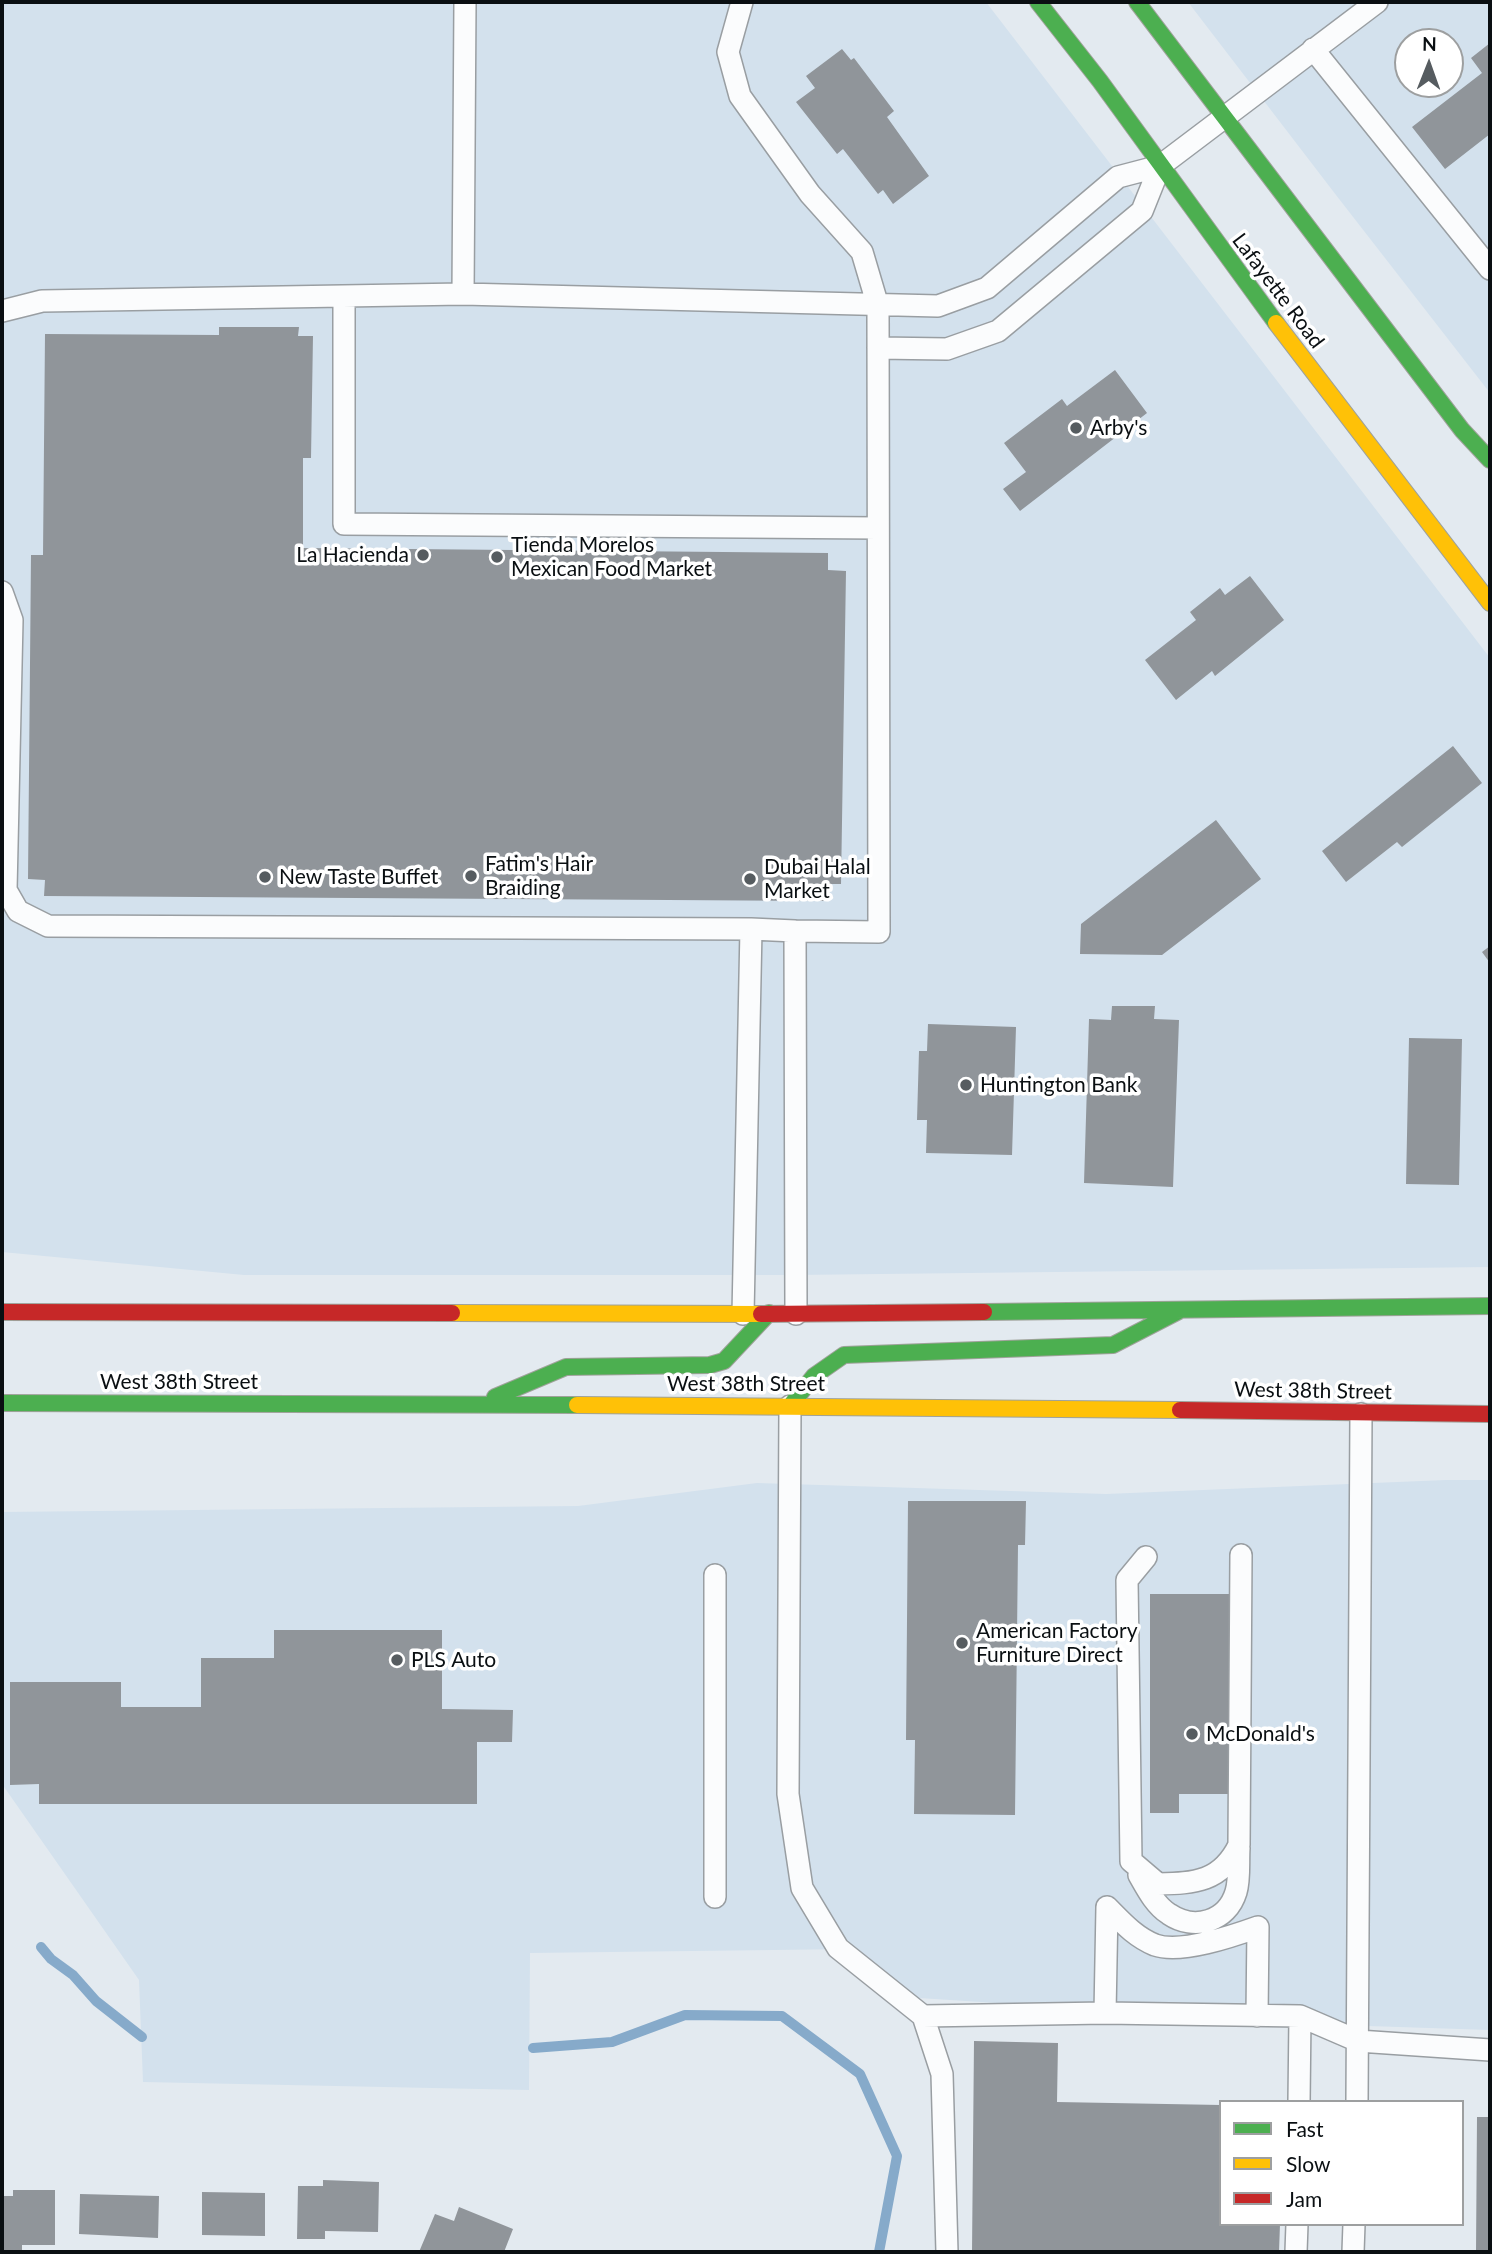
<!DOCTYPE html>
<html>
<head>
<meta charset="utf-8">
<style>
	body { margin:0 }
	#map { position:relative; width:1492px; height:2254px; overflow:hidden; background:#e3eaf0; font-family:Lato,sans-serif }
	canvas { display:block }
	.frame { position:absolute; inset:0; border:4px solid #0a0f12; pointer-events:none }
	.legend { position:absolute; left:1219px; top:2100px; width:245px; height:126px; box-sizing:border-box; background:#fff; border:2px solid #9d9fa0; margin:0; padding:9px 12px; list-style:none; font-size:21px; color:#0a0f12 }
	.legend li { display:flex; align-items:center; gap:14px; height:35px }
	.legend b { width:35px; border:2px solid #9d9fa0 }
	.north { position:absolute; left:1394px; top:28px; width:70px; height:70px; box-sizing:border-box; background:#fff; border:2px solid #9d9fa0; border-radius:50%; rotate:1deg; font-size:19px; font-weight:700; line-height:28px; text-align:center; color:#0a0f12 }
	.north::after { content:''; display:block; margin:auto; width:24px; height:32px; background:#565c60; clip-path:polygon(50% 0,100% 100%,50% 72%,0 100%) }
</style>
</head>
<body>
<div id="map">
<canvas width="1492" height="2254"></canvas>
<div class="frame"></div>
<ul class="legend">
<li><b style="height:9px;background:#4caf50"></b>Fast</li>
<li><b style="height:9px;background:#ffc107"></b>Slow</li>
<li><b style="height:9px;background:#c62828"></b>Jam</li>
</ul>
<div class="north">N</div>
</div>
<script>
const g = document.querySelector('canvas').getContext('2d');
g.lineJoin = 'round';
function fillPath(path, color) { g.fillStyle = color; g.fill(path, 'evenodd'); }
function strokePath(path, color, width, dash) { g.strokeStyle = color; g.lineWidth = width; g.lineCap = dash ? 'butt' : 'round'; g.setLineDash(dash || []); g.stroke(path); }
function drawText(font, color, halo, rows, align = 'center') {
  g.font = font + ' Lato,sans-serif'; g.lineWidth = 7; g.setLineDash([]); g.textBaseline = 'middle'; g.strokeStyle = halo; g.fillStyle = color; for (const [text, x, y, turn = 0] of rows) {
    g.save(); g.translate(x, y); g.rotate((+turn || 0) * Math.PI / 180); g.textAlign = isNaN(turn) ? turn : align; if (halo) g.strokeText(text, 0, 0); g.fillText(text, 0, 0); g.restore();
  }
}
fillPath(new Path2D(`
	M2 2H986L1490 658V1267L795 1275H244L2 1252Z
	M1188 2H1490V393L1336 195ZM1408 42H1450V84H1408Z
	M1446 1480H1490V2030L1338 2025 919 1998 854 1949 530 1953 529 2090 143 2082 139 1980 2 1784V1512L578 1506 757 1483 1106 1494Z`), '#d3e1ed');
strokePath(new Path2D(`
	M41 1947 51 1959 73 1975 96 2001 142 2037
	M533 2048 612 2042 685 2015 782 2016 860 2074 897 2156 879 2252`), '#86aaca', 10);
fillPath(new Path2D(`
	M1490 43V134L1445 169 1412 127 1482 73 1471 58Z
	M842 49 851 60 854 58 894 111 887 117 929 176 893 204 883 190 878 194 843 149 837 154 796 102 815 88 806 76Z
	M219 327H299L298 336H313L311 458H303V548L828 553V570L846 571 841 884H823L824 901 44 896 45 880 28 879 31 555H43L45 334 219 335Z
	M1115 370 1147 413 1020 511 1003 489 1026 472 1004 443 1062 399 1067 406Z
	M1250 576 1284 620 1215 676 1212 671 1176 700 1145 660 1196 620 1190 612 1220 588 1225 595Z
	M1453 746 1482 783 1402 847 1397 842 1346 882 1322 851Z
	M1216 820 1261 879 1162 955 1080 954 1081 924Z
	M1490 946V963L1482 952Z
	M1112 1006H1155L1154 1019 1179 1020 1173 1187 1084 1183 1089 1019 1111 1020Z
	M928 1024 1016 1027 1012 1155 926 1153 927 1120H917L919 1051H927Z
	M1409 1038 1462 1039 1459 1185 1406 1184Z
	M908 1501H1026L1025 1545H1018L1015 1815 914 1814 915 1740H906Z
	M1150 1594H1231L1234 1794H1179V1813H1150Z
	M274 1630H442V1709L513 1710 512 1742H477V1804H39V1784L10 1785V1682H121V1707H201V1658H274Z
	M974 2041 1058 2043 1057 2102 1221 2105V2224H1280L1279 2252H972Z
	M1477 2117H1490V2252H1476Z
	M323 2180 379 2182 378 2232 325 2231V2239H297L298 2186H323Z
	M13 2190H55V2245H22V2252H2V2196H13Z
	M202 2192 265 2193V2236L202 2235Z
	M80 2194 159 2196 158 2238 79 2234Z
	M459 2207 513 2229 504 2252H419L435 2214 454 2221Z`), '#90959a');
const lane = new Path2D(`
	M465 2 463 294 938 306 987 288 1118 177 1160 166 1377 2
	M742 2 728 52 740 96 810 194 862 252 878 306 879 932 795 931
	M1313 49 1490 269
	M344 296V524L878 528
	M2 311 42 301 463 294
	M878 348 947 349 998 331 1142 211 1160 166
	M2 592 12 620 6 890 18 911 48 926 751 929
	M743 1314 751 929 795 931 796 1314
	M790 1406 788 1794 802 1888 838 1948 923 2016 942 2074 947 2252
	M1146 1557 1127 1580 1131 1861 1158 1884C1195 1883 1221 1882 1239 1845L1241 1555
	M1139 1875C1147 1889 1155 1905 1169 1914 1194 1931 1227 1922 1236 1892 1240 1879 1238 1862 1239 1848
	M715 1897V1575
	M1107 1907C1122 1922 1135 1937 1155 1945 1181 1954 1233 1936 1258 1927L1257 2016
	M1105 2013 1107 1907
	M923 2016 1105 2013 1300 2016 1358 2041 1490 2050
	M1299 2102 1300 2016
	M1357 2102 1361 1414
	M1296 2252 1297 2224
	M1353 2252 1354 2224`);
const fast = new Path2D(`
	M1038 2 1100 81 1276 323
	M1137 2 1462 430 1490 460
	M984 1312 1490 1306
	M495 1397 566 1367 710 1365 724 1361 769 1313
	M2 1403 577 1405
	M790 1406 814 1376 844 1355 1113 1345 1179 1311`);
const slow = new Path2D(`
	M1276 323 1490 603
	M452 1313 761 1314
	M577 1405 1180 1410`);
const jam = new Path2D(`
	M2 1312 452 1313
	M761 1314 984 1312
	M1180 1410 1490 1414`);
strokePath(lane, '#999ea2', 24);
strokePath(fast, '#9fa29a', 18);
strokePath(slow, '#9fa29a', 18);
strokePath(jam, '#9fa29a', 18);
strokePath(lane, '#fbfcfd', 21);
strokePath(fast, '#4caf50', 16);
strokePath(slow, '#ffc107', 16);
strokePath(jam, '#c62828', 16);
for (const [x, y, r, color] of [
	[1076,428,7,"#565c60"],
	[423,555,7,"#565c60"],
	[497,557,7,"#565c60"],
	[471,876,7,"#565c60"],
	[265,877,7,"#565c60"],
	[750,879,7,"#565c60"],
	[966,1085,7,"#565c60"],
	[962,1643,7,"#565c60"],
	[397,1660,7,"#565c60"],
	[1192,1734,7,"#565c60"]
]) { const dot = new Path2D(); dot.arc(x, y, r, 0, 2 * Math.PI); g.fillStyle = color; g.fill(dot); strokePath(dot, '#fff', 2.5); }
drawText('21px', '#0a0f12', '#fff', [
	["Lafayette Road",1278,291,53],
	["West 38th Street",179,1382],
	["West 38th Street",746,1384],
	["West 38th Street",1313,1391,1]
]);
drawText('21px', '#0a0f12', '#fff', [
	["Arby's",1090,428],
	["Tienda Morelos",511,545],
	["Mexican Food Market",511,569],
	["La Hacienda",409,555,"right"],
	["Fatim's Hair",485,864],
	["Braiding",485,888],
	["Dubai Halal",764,867],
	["Market",764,891],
	["New Taste Buffet",279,877],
	["Huntington Bank",980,1085],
	["American Factory",976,1631],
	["Furniture Direct",976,1655],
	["PLS Auto",411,1660],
	["McDonald's",1206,1734]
], 'left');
</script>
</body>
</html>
